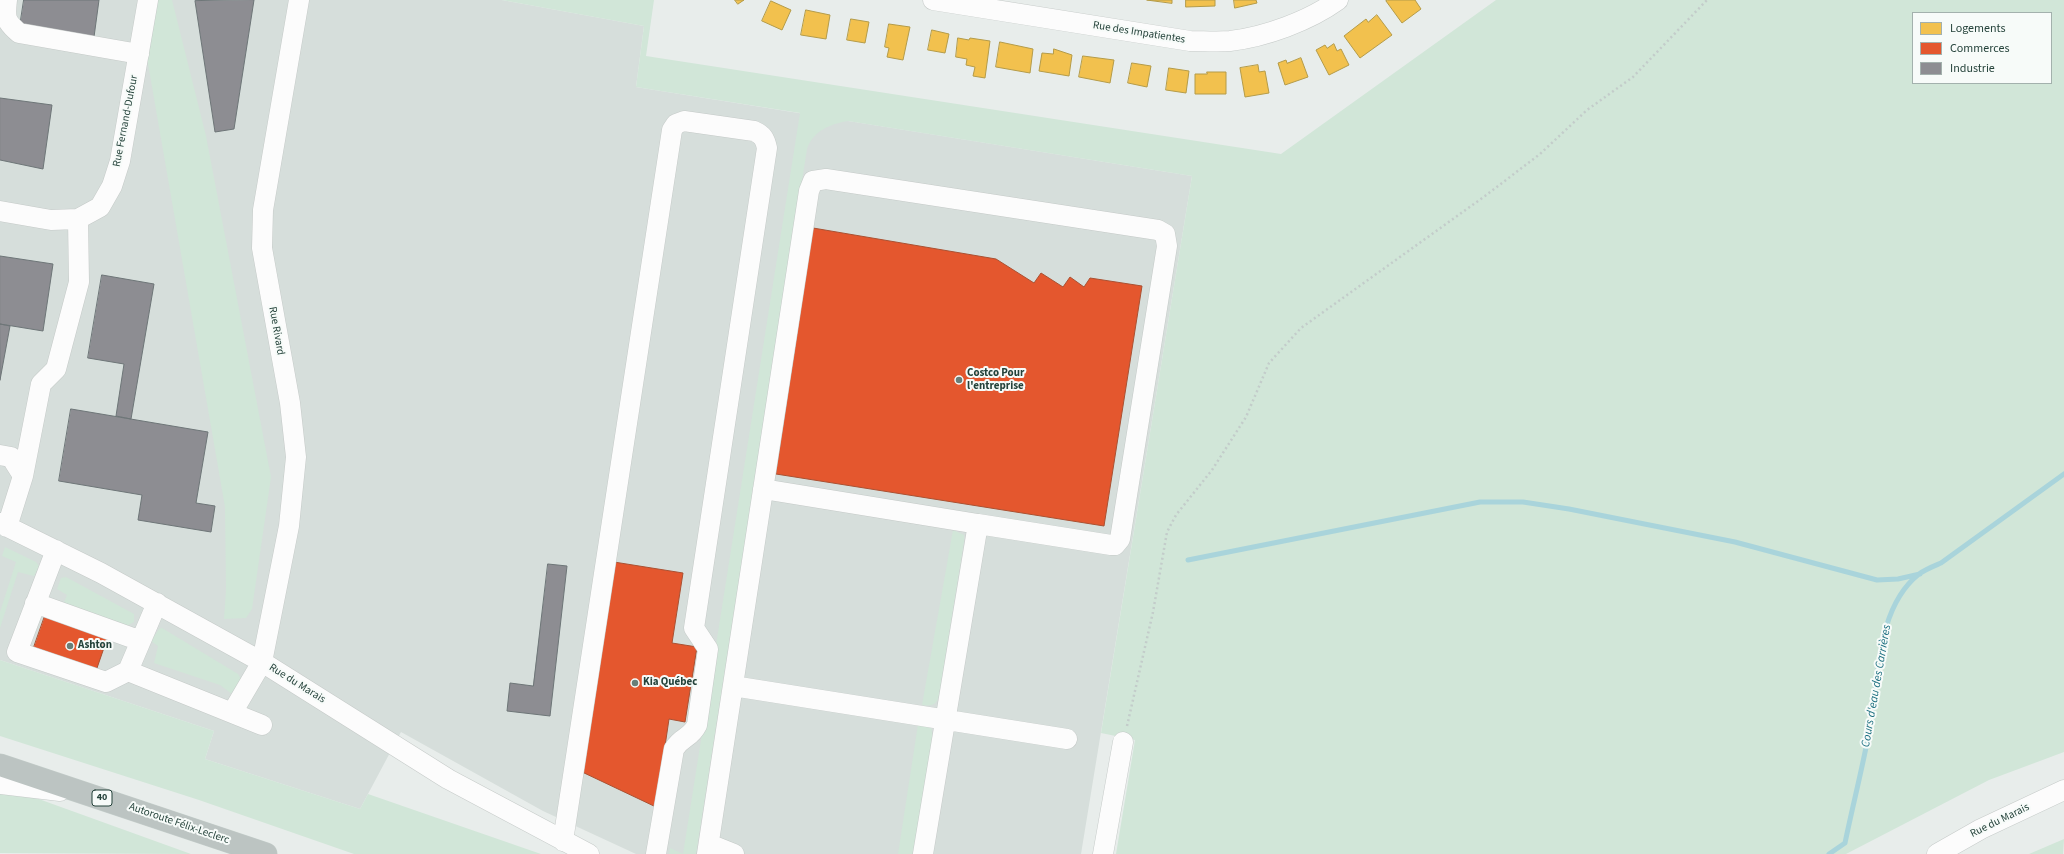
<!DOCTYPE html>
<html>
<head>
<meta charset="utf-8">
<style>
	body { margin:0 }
	#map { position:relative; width:2064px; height:854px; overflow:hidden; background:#e8edeb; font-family:"Source Sans 3",sans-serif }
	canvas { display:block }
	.legend { position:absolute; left:1912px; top:12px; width:140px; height:72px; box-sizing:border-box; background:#f7fbf9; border:1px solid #a3b1ad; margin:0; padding:5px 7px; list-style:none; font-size:12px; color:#24423a }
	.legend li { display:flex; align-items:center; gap:8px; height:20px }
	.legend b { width:20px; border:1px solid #a3b1ad }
</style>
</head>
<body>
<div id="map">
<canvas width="2064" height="854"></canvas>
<ul class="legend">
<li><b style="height:11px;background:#f2c14e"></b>Logements</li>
<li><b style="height:11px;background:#e4572e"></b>Commerces</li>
<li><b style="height:11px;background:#8d8d92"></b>Industrie</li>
</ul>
</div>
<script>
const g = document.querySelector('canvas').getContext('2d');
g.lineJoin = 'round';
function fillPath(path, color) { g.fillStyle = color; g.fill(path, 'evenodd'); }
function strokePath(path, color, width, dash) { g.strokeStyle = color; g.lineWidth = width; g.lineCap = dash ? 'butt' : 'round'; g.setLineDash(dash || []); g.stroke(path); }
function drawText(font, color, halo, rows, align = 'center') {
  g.font = font + ' "Source Sans 3",sans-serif'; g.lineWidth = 4; g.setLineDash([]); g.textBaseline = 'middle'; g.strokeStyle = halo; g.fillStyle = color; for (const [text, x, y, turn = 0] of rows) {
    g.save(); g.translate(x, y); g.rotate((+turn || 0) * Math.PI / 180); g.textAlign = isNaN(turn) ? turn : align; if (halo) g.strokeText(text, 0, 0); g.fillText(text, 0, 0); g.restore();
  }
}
fillPath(new Path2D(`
	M0 0H502L644 26 636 87 1192 176 1081 854H636L543 811 401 732 360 809 205 759 214 731 0 660Z`), '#d6dedb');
fillPath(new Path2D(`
	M156 0H172L206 136 271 477 252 609 246 618 224 619 226 590 225 507 147 58Z
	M502 0H654L646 56 1281 154 1496 0H2064V752L1989 780 1846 854H1116L1135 740 1101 733 1192 176 848 121C830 124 813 131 807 149L696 854H669L670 848 683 854 800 113 636 87 644 26ZM1913 13H2051V83H1913Z
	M953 530 964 535V541L939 696C936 706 931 706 922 705Z
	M5 547 36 562 39 566 34 576 18 572 0 628V612L16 562 2 556Z
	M66 577 134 614V622L125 627 62 607 67 595 57 589 61 578Z
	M162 628 238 674 241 679 232 694 220 685 154 663 158 646 151 641 159 629Z
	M0 660 214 731 205 759 360 809 368 794 541 854H354L199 800 0 736Z
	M918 724 931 728 933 738 914 854H898Z
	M0 785 191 854 0 853Z
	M2064 839 2063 854H2029Z`), '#d1e6d8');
const homes = new Path2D(`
	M735 0H744L738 4Z
	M1147 0H1172V3Z
	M1186 0H1215V6L1186 7Z
	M1234 0H1256L1257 3 1235 8Z
	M1388 0H1415L1421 9 1402 23 1386 1Z
	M771 1 791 10 782 30 762 21Z
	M806 10 830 15 826 39 801 35Z
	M1377 15 1392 35 1360 58 1344 36 1366 19 1368 22Z
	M851 19 869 22 865 43 847 40Z
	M889 24 910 27 903 60 887 57 889 48 885 47Z
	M932 30 949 34 945 53 928 50Z
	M958 38 969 40 970 38 990 41 985 78 973 76 975 67 966 65 967 59 956 57Z
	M1000 42 1033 49 1030 73 996 67Z
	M1334 44 1337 51 1341 49 1349 65 1329 75 1316 50 1325 45 1327 48Z
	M1054 49 1072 55 1069 76 1039 71 1042 53 1053 54Z
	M1083 56 1114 60 1110 83 1079 77Z
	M1301 58 1308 77 1285 85 1278 63 1286 60 1287 63Z
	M1132 63 1151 66 1147 87 1128 83Z
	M1258 65 1259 72 1265 71 1269 93 1245 97 1240 68Z
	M1169 68 1189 71 1186 93 1166 90Z
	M1207 72H1226V94H1195V74H1207Z`);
fillPath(homes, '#f2c14e');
strokePath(homes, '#b49b48', 1);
const shops = new Path2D(`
	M813 228 996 259 1034 283 1041 273 1063 287 1070 277 1084 287 1090 278 1142 286 1104 526 776 474Z
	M614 562 683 573 672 643 697 647 685 722 669 719 656 807 580 771Z
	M46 613 104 635 107 639 97 668 93 671 33 650Z`);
fillPath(shops, '#e4572e');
strokePath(shops, '#aa5132', 1);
const industry = new Path2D(`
	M24 0H99L94 37 20 26Z
	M254 0 234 129 215 132 195 1Z
	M0 98 52 105 43 169 0 160Z
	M0 256 53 264 43 331 0 324Z
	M102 275 154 284 131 419 116 416 124 364 88 358Z
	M0 324 10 326 0 380Z
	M71 409 208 432 196 503 215 506 211 532 138 520 142 495 59 481Z
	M548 564 567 566 550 716 507 711 510 683 533 686Z`);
fillPath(industry, '#8d8d92');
strokePath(industry, '#6e7678', 1);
strokePath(new Path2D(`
	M1188 560 1480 502H1523L1569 509 1735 542 1877 580 1898 579 1920 574
	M1829 854 1845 843C1853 804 1863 766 1870 727 1879 678 1876 608 1919 574 1926 569 1934 566 1941 563L2064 474`), '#a9d4db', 5);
const minor = new Path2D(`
	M7 0C5 18 5 21 19 33L139 54
	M933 0 1190 41C1203 41 1217 42 1230 41 1265 37 1309 21 1338 0
	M0 211 51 220 78 219 100 207 112 186 120 161 148 0
	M0 455 11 457 23 476 7 527
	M23 476 41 384 56 369 79 282 78 219
	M763 489 978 524 923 854
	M0 523 101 573 262 662 448 779 589 854
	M56 550 17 652 106 682 128 671 157 603
	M35 603 141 641
	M128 671 262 725
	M733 686 1067 739
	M232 713 262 662 289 526 296 457 290 403 262 248 263 210 299 0
	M0 784 60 791
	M563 841 672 130 676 124 684 121 754 131C763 135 765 139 767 148L694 628 708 649 697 725C690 739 682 736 674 749L656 854
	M709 844 734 854
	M707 854 809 191 813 181 826 179 1158 230 1165 234 1167 246 1120 539 1115 545H1111L978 524
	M1103 854 1123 742
	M1937 854 1981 829 2064 790`);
const highway = new Path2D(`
	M0 765 266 854`);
strokePath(minor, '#c5cac8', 21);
strokePath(highway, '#c3ccc9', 23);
strokePath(new Path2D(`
	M1127 726 1153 612 1167 532 1176 515 1212 470 1246 417 1269 363 1301 328 1485 196 1540 154 1587 110 1633 77 1707 0`), '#c3ccca', 2.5, [2, 3]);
strokePath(minor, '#fcfcfc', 20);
strokePath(highway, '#bcc4c2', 22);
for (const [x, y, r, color] of [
	[959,380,4,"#697e78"],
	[70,646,4,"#697e78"],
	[635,683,4,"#697e78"]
]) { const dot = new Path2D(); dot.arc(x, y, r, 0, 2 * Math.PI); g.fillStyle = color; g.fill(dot); strokePath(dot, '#f7fbf9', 1.5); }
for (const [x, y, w] of [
	[102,798,20]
]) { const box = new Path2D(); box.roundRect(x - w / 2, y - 8, w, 16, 3); g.fillStyle = '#f7fbf9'; g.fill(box); strokePath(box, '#24423a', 1); }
drawText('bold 10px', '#24423a', null, [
	["40",102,798]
]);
drawText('11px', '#24423a', '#f7fbf9', [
	["Rue des Impatientes",1139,33,9],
	["Rue Fernand-Dufour",126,121,-79],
	["Rue Rivard",276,331,80],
	["Rue du Marais",297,684,32],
	["Rue du Marais",2000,821,-26],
	["Autoroute Félix-Leclerc",179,824,19]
]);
drawText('bold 11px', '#24423a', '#f7fbf9', [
	["Costco Pour",967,374],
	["l'entreprise",967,387],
	["Ashton",78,646],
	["Kia Québec",643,683]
], 'left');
drawText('italic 12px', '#1c6f80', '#f7fbf9', [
	["Cours d'eau des Carrières",1877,686,-80]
]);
</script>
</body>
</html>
